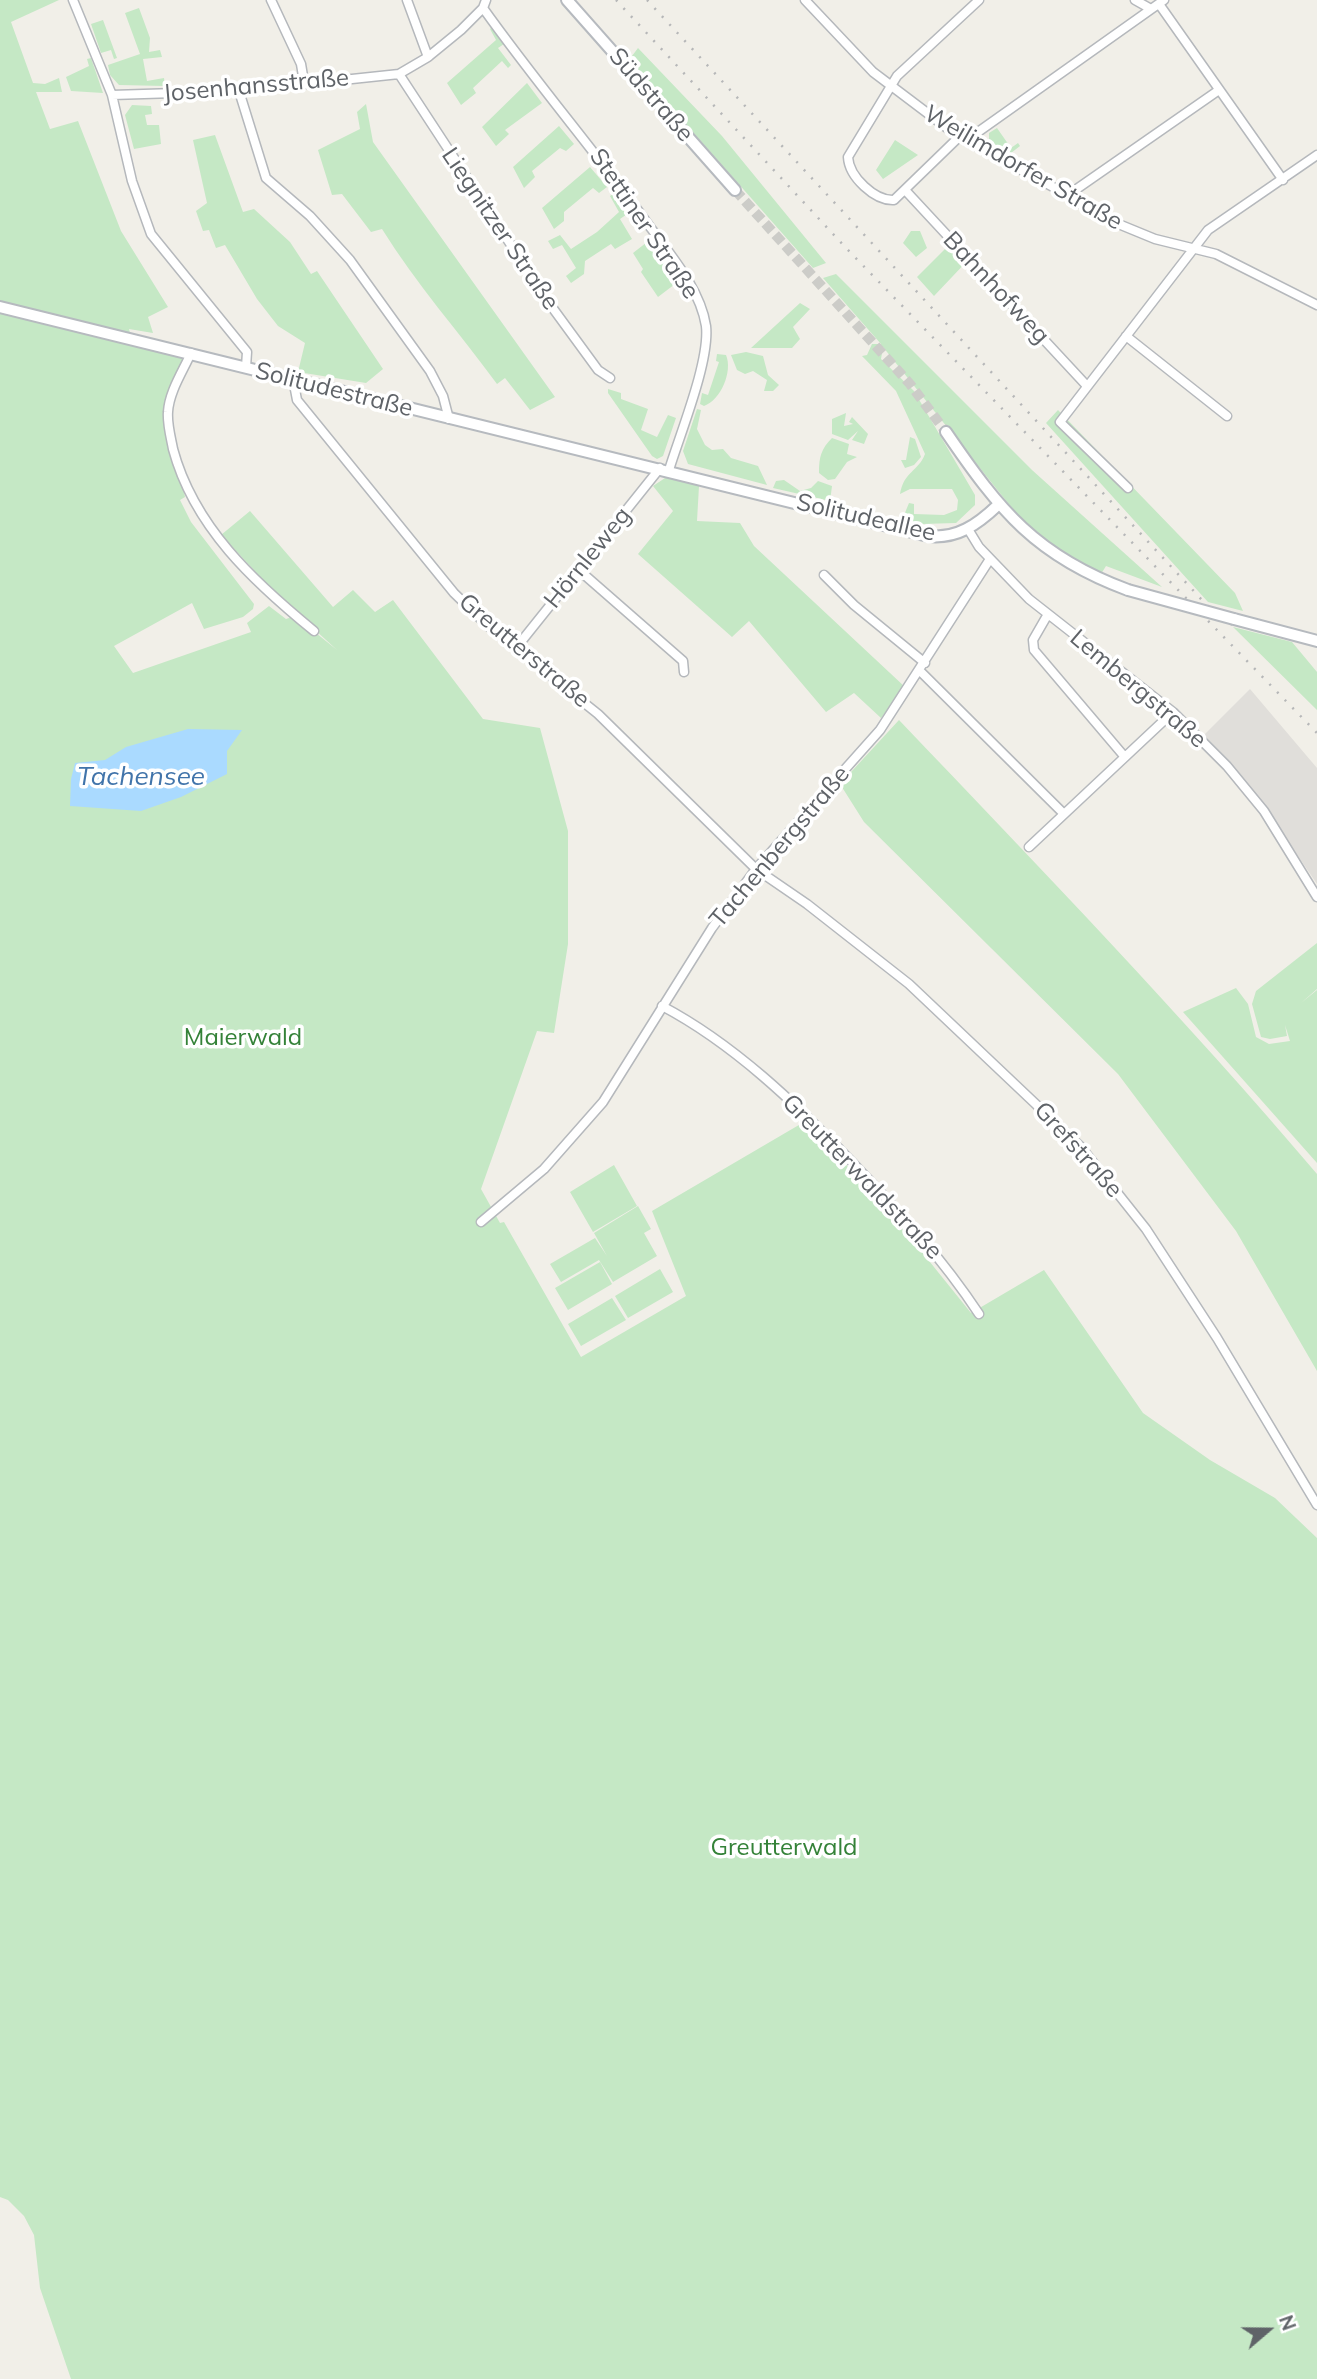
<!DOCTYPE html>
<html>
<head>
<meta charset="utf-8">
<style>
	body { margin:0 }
	#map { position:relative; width:1317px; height:2379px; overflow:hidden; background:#f1efe8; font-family:Mulish,sans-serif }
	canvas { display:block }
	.north { position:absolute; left:1233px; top:2295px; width:70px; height:70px; -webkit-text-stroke:5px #fff; paint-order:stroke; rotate:70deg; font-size:19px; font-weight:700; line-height:28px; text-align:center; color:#5f6368 }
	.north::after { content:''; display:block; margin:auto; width:24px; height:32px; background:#5f6368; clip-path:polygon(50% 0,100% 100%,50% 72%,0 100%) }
</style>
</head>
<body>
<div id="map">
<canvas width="1317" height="2379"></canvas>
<div class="north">N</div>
</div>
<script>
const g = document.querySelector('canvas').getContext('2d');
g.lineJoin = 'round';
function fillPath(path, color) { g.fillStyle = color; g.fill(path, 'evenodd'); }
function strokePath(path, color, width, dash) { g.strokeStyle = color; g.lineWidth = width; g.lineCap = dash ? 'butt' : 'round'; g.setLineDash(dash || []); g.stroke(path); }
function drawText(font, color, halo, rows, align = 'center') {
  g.font = font + ' Mulish,sans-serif'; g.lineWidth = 7; g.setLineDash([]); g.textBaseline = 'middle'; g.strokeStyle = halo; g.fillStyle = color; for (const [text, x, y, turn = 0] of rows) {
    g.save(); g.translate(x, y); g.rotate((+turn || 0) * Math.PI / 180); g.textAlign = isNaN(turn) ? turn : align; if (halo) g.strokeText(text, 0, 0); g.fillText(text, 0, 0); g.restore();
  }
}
fillPath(new Path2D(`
	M1250 689 1317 768V884L1256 794 1203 736Z`), '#e0deda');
fillPath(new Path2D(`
	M0 0H59L11 22 33 83 45 84 59 78 62 92H36L50 129 78 121 121 231 168 307 148 317 153 333 129 329 131 337 191 353 168 412 185 497 180 500 191 522 254 604 253 609 243 617 204 629 192 603 114 646 133 673 251 632 247 623 269 606 286 619 295 616 337 650 280 598 221 535 250 511 333 607 353 590 375 612 393 600 483 719 540 728 568 831V944L554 1033 537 1031 481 1189 500 1223 504 1222 581 1357 686 1296 652 1211 804 1122 876 1195 971 1313 1044 1270 1143 1413 1210 1460 1275 1498 1317 1538V2379H71L40 2288 34 2235 24 2216 8 2200 0 2197Z
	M139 8 150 38 149 52 160 50 162 57 143 59 147 81 164 78 165 86 119 85 110 75 108 65 140 54 125 13Z
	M103 20 117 58 114 59 111 50 101 53 91 24Z
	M492 27 504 44 498 48 511 65 508 68 502 61 473 88 476 93 461 105 447 83 496 40 490 29Z
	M638 48 722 136 826 263 813 268 629 60Z
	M91 58 103 93 71 91 66 77 89 66 87 59Z
	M527 83 542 103 505 130 509 134 496 146 482 127Z
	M366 104 373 142 555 397 530 410 505 378 497 384C459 332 416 284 382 229L371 232 342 194 332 195 318 150 360 129 357 112Z
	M132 105 151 106 152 114 145 115 147 125H159L161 144 134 149 125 115Z
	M559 126 574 144 566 151 560 148 532 171 535 177 524 188 513 167Z
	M997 128 1011 148 1018 143 1020 146 1011 153 989 141V133Z
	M215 135 243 212 254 209 290 242 311 274 317 271 383 369 366 383 298 372 305 343 278 326 257 299 225 245 216 248 209 230 203 231 196 211 207 203 193 140Z
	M895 140 918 155 883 179 876 170Z
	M590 167 607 187 599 193 593 188 564 212V221L554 229 542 208Z
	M618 191 626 207 633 210 620 219 632 239 615 249 611 244 585 261 584 274 571 283 566 276 576 268 562 245 553 249 548 241 560 235 571 249 597 232 619 212 610 196Z
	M911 231H920L927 248 916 257 903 243Z
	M651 239 679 281 658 297 641 272 643 269 633 253Z
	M954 240 970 258 934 296 917 277Z
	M836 274 1032 470 1162 587 1106 566 1101 574 1045 541 1015 512 883 347 881 359 914 391 975 495V505L956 523 922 524 902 520 909 503 914 504V514L944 515 957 510 958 500 952 489H910L900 494C904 471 918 472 925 454L896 391 862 356 867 355 872 344H881L823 278Z
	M800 303 810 309 793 327 800 339 792 348H751Z
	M746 352 763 356 768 375 779 385 773 391H764L767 380 753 371 745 374 737 370 731 355Z
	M717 354 726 355C733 371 721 400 704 406L700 404 702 393 708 395 719 362 716 361Z
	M608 389 621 393V399L648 409 641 430 657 437 668 415 676 418 663 456 657 459 652 456 608 393Z
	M697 409 701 410 697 429 705 445 712 450 723 449 731 458 758 466 767 485 688 464 683 451Z
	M1058 410 1235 593 1243 611 1208 602 1046 423Z
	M846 413 844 426 853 424 849 422 852 417 868 434 864 444 852 440 858 431 848 440 832 434V419Z
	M910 437 915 439 921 457 914 465 905 468 901 460H906Z
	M832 438 849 444 847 454 857 457 847 462 835 479 828 480 819 473C819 457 821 449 832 438Z
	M668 476 699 486 697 521 740 523 754 546 905 687 881 718 854 693 826 712 749 621 732 637 638 554 673 511 653 486Z
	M784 480 800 491 811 488 818 481 832 486 830 501 773 488 776 481Z
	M1233 627 1292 642 1317 672V710Z
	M899 720C1041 869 1184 1017 1317 1174V1371L1236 1231 1118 1074 864 822 840 784Z
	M1317 943V989L1301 1003 1317 990V1163L1183 1012 1236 988 1248 1004 1256 1037 1269 1044 1290 1041 1285 1025 1287 1036 1270 1039 1261 1037 1252 1004 1256 991Z
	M614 1165 637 1206 593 1232 570 1192Z
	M638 1206 651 1229 644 1233 657 1256 613 1282 599 1260 561 1282 550 1264 595 1238 607 1256 594 1233Z
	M600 1262 612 1284 568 1310 555 1288Z
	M660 1269 673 1292 628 1318 615 1296Z
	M612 1298 626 1320 581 1346 568 1324Z`), '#c5e8c5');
fillPath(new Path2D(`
	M188 729 242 730 227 751V774L181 797 141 811 70 806 71 779 75 763 105 760 126 747Z`), '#aadaff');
strokePath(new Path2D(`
	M735 190 910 384 946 432`), '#ccccc8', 10, [10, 5]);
const street = new Path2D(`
	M73 0 112 95 132 181 151 234 247 352 246 367
	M271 0 301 64 304 82
	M407 0 428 57
	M805 0 873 72 959 137 1068 195 1099 216 1155 239 1216 254 1317 305
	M1135 0 1151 9
	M1159 4 1283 180
	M483 8C535 81 593 149 645 220 667 251 700 287 706 326 710 361 680 434 669 470
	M399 74 549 303 598 370 610 378
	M239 91 266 178 310 216 350 260 430 371 443 396 449 419
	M112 95 239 91 399 74 428 57 461 30 483 8 486 0
	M959 137 894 200C875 201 849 177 848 157L897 76 979 0
	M970 143 978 132 1164 0
	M905 190 1087 386
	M1068 195 1219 90
	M1126 336 1227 416
	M191 353C183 371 169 392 168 412 167 424 171 438 173 449 194 527 254 582 314 631
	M293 379 297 400 454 593 488 626 598 714 756 869 807 904 909 984 1080 1146 1146 1229 1217 1338 1317 1505
	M1128 488 1060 422 1208 230 1317 155
	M968 529 979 547 1029 599 1173 712 1227 766 1264 811 1317 897
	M580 571 683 661 684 672
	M824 575 854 605 925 663
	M1048 614 1033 640 1034 650 1124 756
	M516 648 660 468
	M920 671 1063 813
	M1029 847 1173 712
	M662 1006C734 1044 796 1104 852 1162 898 1210 942 1258 979 1314
	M481 1222 544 1169 603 1102 712 928 756 869 880 730 990 559`);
const secondary = new Path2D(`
	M567 0 735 190
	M0 307 928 536C957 539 977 525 998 505
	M946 432C1000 511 1036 556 1128 590
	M1234 619 1317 641`);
strokePath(street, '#b5b8bc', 11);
strokePath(secondary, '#b6babf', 14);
strokePath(street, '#fff', 8);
strokePath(secondary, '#fff', 10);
strokePath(new Path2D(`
	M616 0 846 248 1317 733
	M647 0 1214 613`), '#b6b7b8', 2.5, [2, 9]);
const secondaryBridge = new Path2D(`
	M1128 590 1234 619`);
strokePath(secondaryBridge, '#b6babf', 14, []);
strokePath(secondaryBridge, '#fff', 10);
drawText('24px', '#5f6368', '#fff', [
	["Josenhansstraße",256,86,-5],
	["Südstraße",651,95,49],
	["Weilimdorfer Straße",1023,168,30],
	["Stettiner Straße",644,224,56],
	["Liegnitzer Straße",500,229,56],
	["Bahnhofweg",996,288,47],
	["Solitudestraße",334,390,14],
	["Solitudeallee",866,518,13],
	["Hörnleweg",588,558,-51],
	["Greutterstraße",524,651,40],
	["Lembergstraße",1138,689,40],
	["Tachenbergstraße",780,847,-50],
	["Grefstraße",1078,1150,48],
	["Greutterwaldstraße",862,1177,46]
]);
drawText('24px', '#348238', '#fff', [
	["Maierwald",243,1038],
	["Greutterwald",784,1848]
]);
drawText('italic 26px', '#4174aa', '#fff', [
	["Tachensee",141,777]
]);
</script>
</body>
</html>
